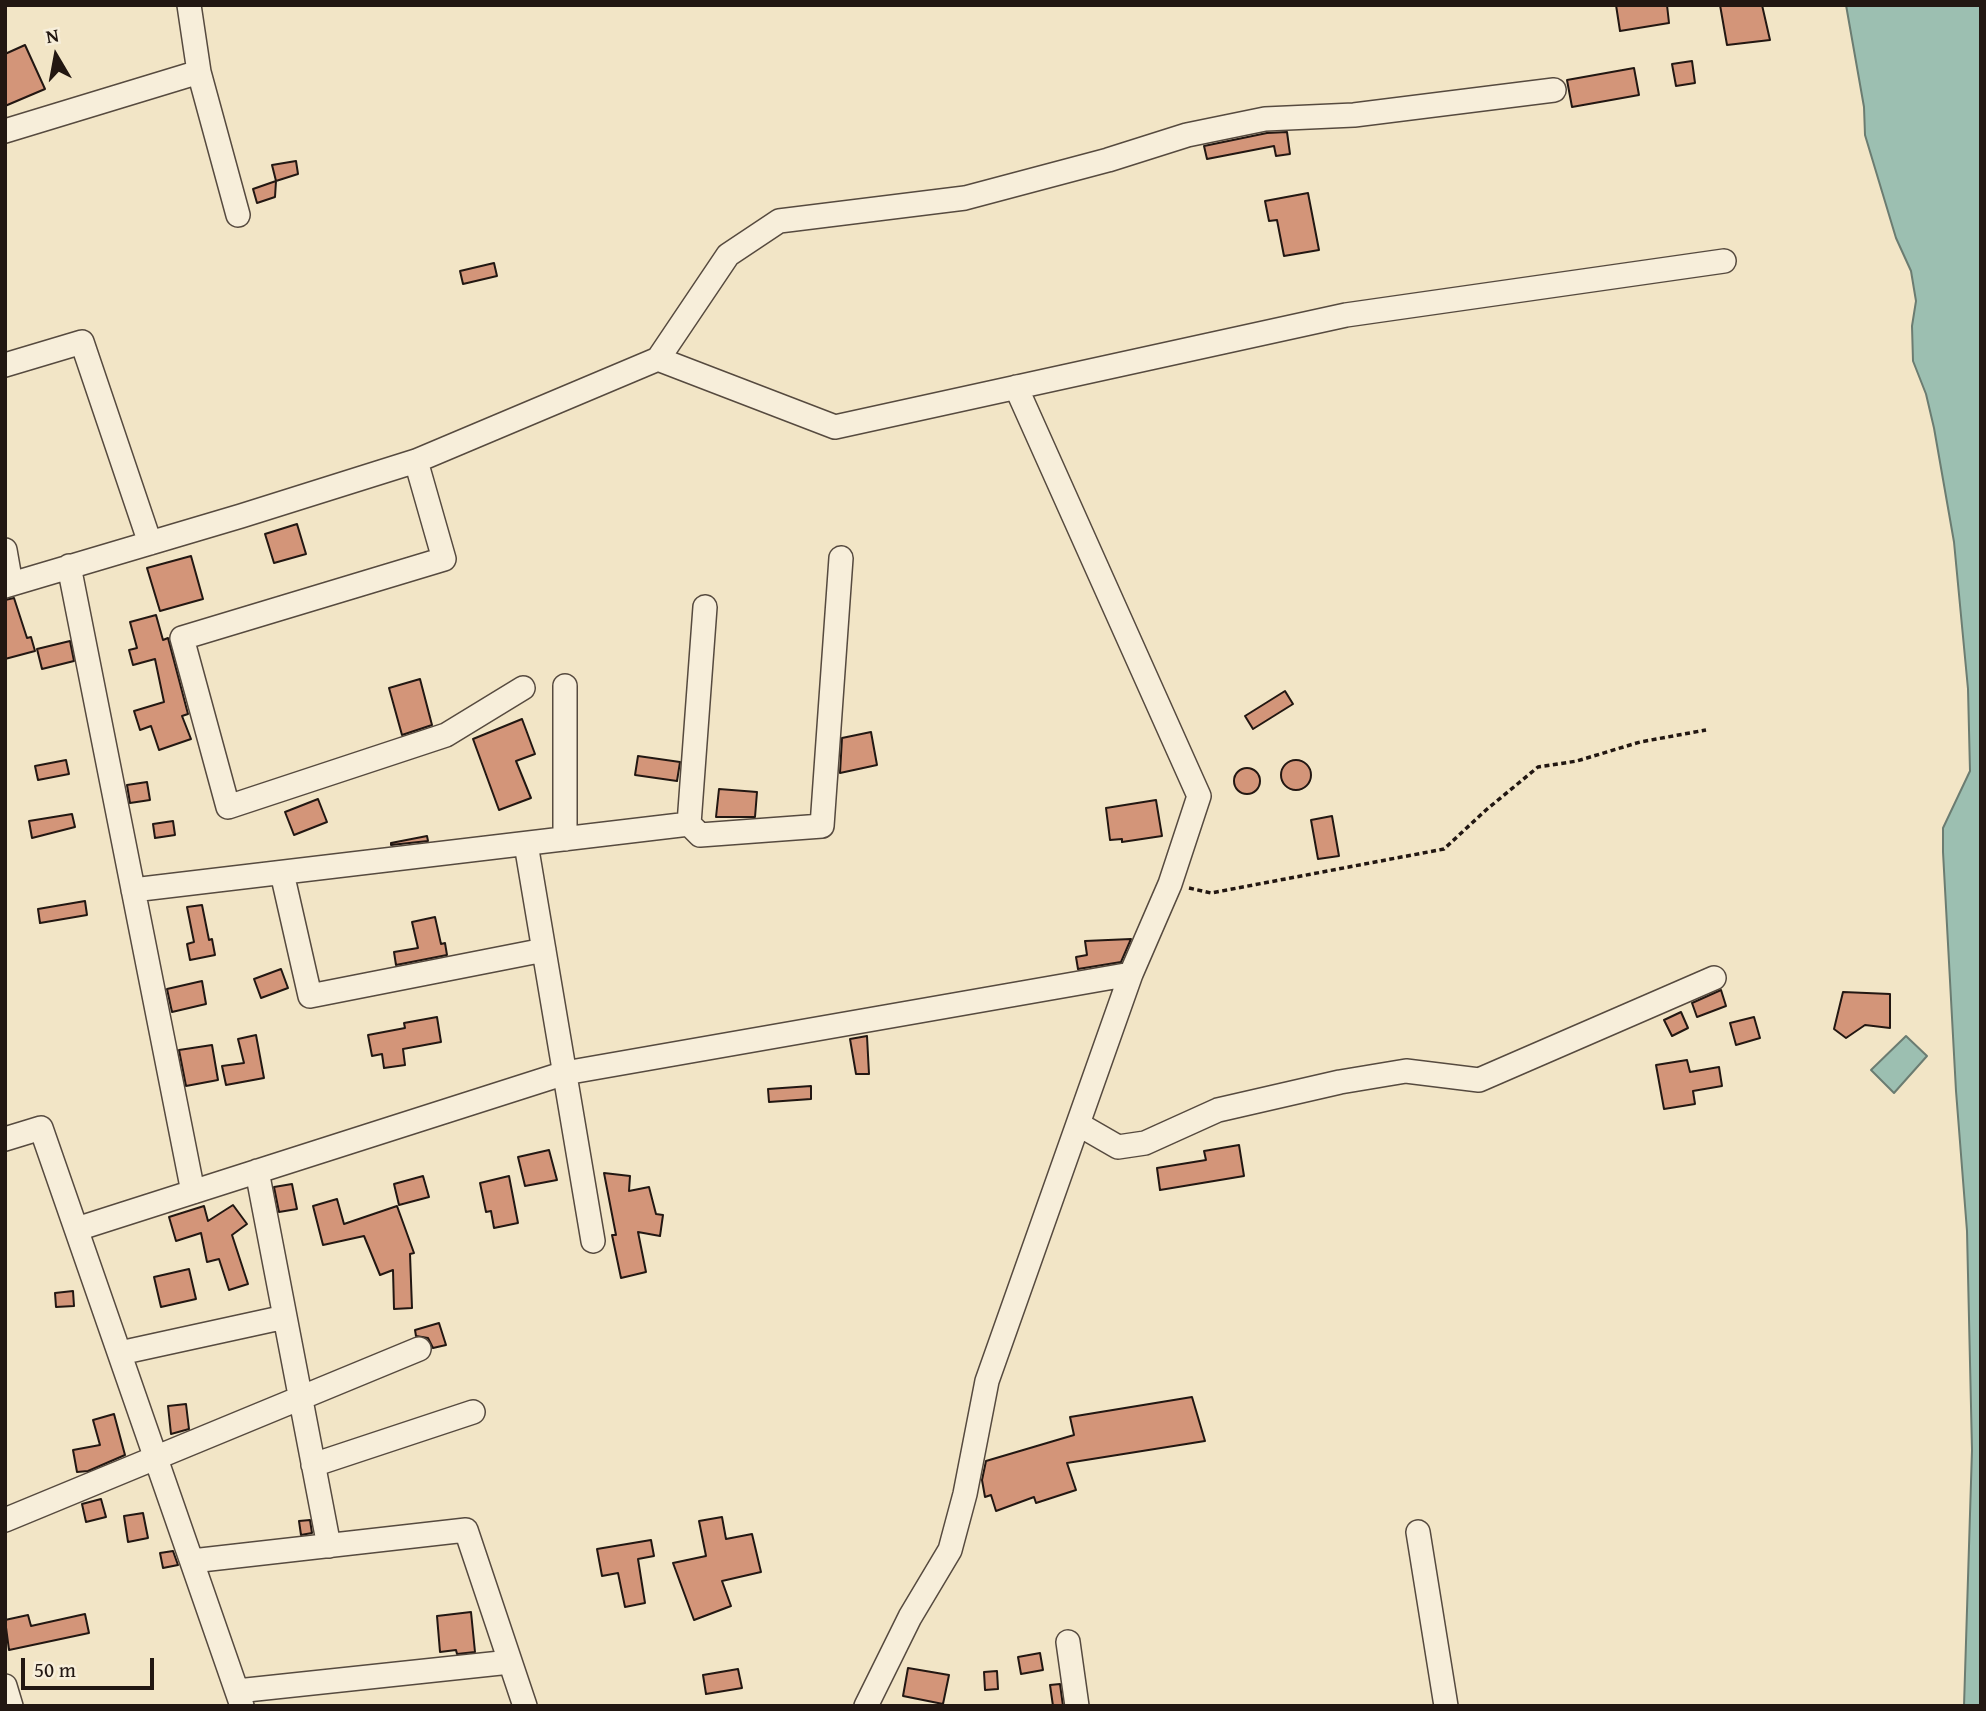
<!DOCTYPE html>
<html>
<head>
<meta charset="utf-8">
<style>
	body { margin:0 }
	#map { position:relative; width:1986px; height:1711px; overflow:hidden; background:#f2e5c6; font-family:"Gentium Book Plus",serif }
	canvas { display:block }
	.frame { position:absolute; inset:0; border:7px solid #221712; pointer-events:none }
	.north { position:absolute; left:21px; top:21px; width:70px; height:70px; -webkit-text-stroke:5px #f7eeda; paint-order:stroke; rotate:350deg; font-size:19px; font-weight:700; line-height:28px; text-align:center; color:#221712 }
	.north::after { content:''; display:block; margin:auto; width:24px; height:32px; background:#221712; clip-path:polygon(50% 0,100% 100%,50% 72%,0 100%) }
	.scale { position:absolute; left:21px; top:1658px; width:133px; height:32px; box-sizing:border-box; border:4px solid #221712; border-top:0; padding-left:9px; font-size:21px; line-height:24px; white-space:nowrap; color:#221712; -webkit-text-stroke:5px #f7eeda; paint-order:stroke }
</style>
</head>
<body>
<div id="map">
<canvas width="1986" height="1711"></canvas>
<div class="frame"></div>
<div class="north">N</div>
<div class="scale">50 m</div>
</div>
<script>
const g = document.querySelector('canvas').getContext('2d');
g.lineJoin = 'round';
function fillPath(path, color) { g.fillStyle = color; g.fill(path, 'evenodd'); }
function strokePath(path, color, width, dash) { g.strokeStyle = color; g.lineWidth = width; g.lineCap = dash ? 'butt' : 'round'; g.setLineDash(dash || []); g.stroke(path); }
const water = new Path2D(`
	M1846 5H1981V1706H1964L1972 1450 1967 1231 1956 1091 1943 852V828L1970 771 1968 689 1954 542 1934 428 1926 394 1913 361 1912 326 1916 301 1911 271 1896 238 1865 135 1864 107Z
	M1906 1036 1927 1056 1894 1093 1871 1070Z`);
fillPath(water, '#9cbfb1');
strokePath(water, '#6b7c71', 2);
const building = new Path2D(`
	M1616 5H1667L1669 23 1620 31Z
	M1720 5H1762L1770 40 1727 45Z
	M25 45 45 89 5 106V54Z
	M1692 61 1695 83 1676 86 1672 64Z
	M1634 68 1639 95 1572 107 1567 80Z
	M1287 132 1290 154 1276 156 1274 146 1207 159 1204 146 1267 133Z
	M296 161 298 174 276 181 272 165Z
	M276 181 275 197 257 203 253 189Z
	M1308 193 1319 250 1284 256 1277 220 1269 221 1265 201Z
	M494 263 497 276 463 284 460 271Z
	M297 524 306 554 274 563 265 534Z
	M191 556 203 599 160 611 147 568Z
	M14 598 27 638 31 637 35 651 5 659V600Z
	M156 615 163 640 168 638 188 714 182 716 191 739 159 750 151 726 140 730 134 711 164 702 155 659 133 665 129 650 137 648 130 622Z
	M70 641 74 661 42 669 37 649Z
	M420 679 432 725 402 735 389 688Z
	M1285 691 1293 704 1253 729 1245 716Z
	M522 719 535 754 516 761 531 798 499 810 473 739Z
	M871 732 877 765 840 773 842 738Z
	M638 756 680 762 677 781 635 775Z
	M66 760 69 774 38 780 35 766Z
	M1281 775a15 15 0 1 1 30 0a15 15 0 1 1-30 0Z
	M1234 781a13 13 0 1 1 26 0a13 13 0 1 1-26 0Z
	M147 782 150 800 130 803 127 785Z
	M719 789 757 792 755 817H716Z
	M318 799 327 822 294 835 285 812Z
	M1156 800 1162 836 1122 842V839L1110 840 1106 808Z
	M72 814 75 827 32 838 29 821Z
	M1332 816 1339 856 1318 859 1311 820Z
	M173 821 175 835 155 838 153 824Z
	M427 836 428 841 391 845V843Z
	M85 901 87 915 40 923 38 909Z
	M202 905 209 940 212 939 215 955 190 960 187 944 194 942 187 907Z
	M435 917 441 944 445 943 447 955 396 965 394 952 418 948 412 922Z
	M1131 939 1121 962 1078 969 1076 957 1087 955 1085 941Z
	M281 969 288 988 261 998 254 979Z
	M202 981 206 1004 172 1012 167 989Z
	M1721 990 1726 1006 1697 1017 1692 1003Z
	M1843 992 1890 994V1028L1865 1025 1846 1038 1834 1029Z
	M1681 1012 1688 1028 1672 1036 1664 1020Z
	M437 1017 441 1042 403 1049 405 1065 384 1068 382 1054 372 1056 368 1035 405 1028 404 1023Z
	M1754 1017 1760 1038 1736 1045 1730 1023Z
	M256 1035 264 1078 226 1085 222 1066 244 1063 238 1039Z
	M867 1036 869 1074H856L850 1039Z
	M212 1045 218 1080 186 1086 179 1050Z
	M1687 1060 1690 1072 1719 1067 1722 1086 1693 1091 1695 1104 1664 1109 1656 1065Z
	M811 1086V1099L769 1102 768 1089Z
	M1239 1145 1244 1176 1160 1190 1157 1168 1206 1160 1204 1151Z
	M549 1150 557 1180 525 1186 518 1157Z
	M604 1173 630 1176 629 1191 649 1187 656 1214 663 1215 660 1236 638 1232 646 1272 621 1278 612 1235H616Z
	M423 1176 429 1197 399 1205 394 1184Z
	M509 1176 518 1223 494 1228 491 1211 486 1212 480 1183Z
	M292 1184 297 1209 279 1212 274 1187Z
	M337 1199 344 1224 397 1206 414 1253 410 1254 412 1308 394 1309 393 1270 380 1275 364 1236 323 1245 313 1206Z
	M233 1205 247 1224 232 1235 248 1284 229 1290 219 1259 207 1262 201 1233 176 1241 169 1217 204 1206 208 1221Z
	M189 1269 196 1299 161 1307 154 1277Z
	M73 1291 74 1306 56 1307 55 1293Z
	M439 1323 446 1345 433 1348 428 1338 416 1336 415 1330Z
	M1192 1397 1205 1441 1067 1463 1076 1490 1036 1503 1034 1497 996 1511 991 1495 985 1497 982 1480 986 1461 1074 1435 1070 1417Z
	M186 1404 189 1429 171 1434 168 1406Z
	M114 1414 125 1455 88 1471 77 1472 73 1450 100 1445 93 1420Z
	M101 1499 106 1517 86 1522 82 1504Z
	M143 1513 148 1538 128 1542 124 1516Z
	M722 1517 726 1539 752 1534 761 1572 722 1581 731 1606 694 1620 673 1563 706 1556 699 1521Z
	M310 1520 312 1533 301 1535 299 1521Z
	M651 1540 654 1556 638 1559 645 1603 625 1607 618 1573 602 1576 597 1549Z
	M173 1551 178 1565 163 1568 160 1553Z
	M471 1612 475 1652 457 1654 456 1650 440 1652 437 1616Z
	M85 1614 89 1633 9 1650 5 1620 28 1615 31 1626Z
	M1040 1653 1043 1670 1021 1674 1018 1657Z
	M908 1668 949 1675 943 1704 903 1696Z
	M738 1669 742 1688 706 1694 703 1675Z
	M997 1671 998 1689 985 1690 984 1672Z
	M1060 1684 1063 1706H1053L1050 1685Z`);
fillPath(building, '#d39579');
strokePath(building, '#221712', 2);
const minor = new Path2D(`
	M189 5 199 72 238 215
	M5 131 199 72
	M658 359 835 427 1346 315 1724 261
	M5 365 82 342 150 543
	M416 461 444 559 182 638 228 807 446 735 523 688
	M5 550 11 584
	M69 566 193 1192
	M5 586 241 516 416 461 658 359 728 255 779 221 965 198 1108 160 1187 135 1265 119 1354 115 1554 90
	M705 607 689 824 700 835 822 826 841 558
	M565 686V839
	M526 844 593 1241
	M282 873 310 996 544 950
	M133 890 689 824
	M1078 1124 1118 1147 1145 1143 1218 1110 1340 1082 1406 1071 1479 1080 1714 978
	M5 1139 41 1128 242 1706
	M257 1171 329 1546
	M77 1229 565 1073 1131 974
	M120 1353 285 1317
	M313 1465 473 1412
	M5 1520 419 1349
	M1418 1532 1446 1706
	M192 1561 466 1530 525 1706
	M1068 1642 1077 1706
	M5 1686 11 1706
	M237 1691 510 1662
	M866 1706 910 1617 950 1550 965 1494 987 1381 1131 974 1170 884 1199 796 1016 387`);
strokePath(minor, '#564a3f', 26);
strokePath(new Path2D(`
	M1189 888 1211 893 1444 849 1486 810 1538 767 1577 761 1640 742 1706 730`), '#221712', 3.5, [5, 3.5]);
strokePath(minor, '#f7eeda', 23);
</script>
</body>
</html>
